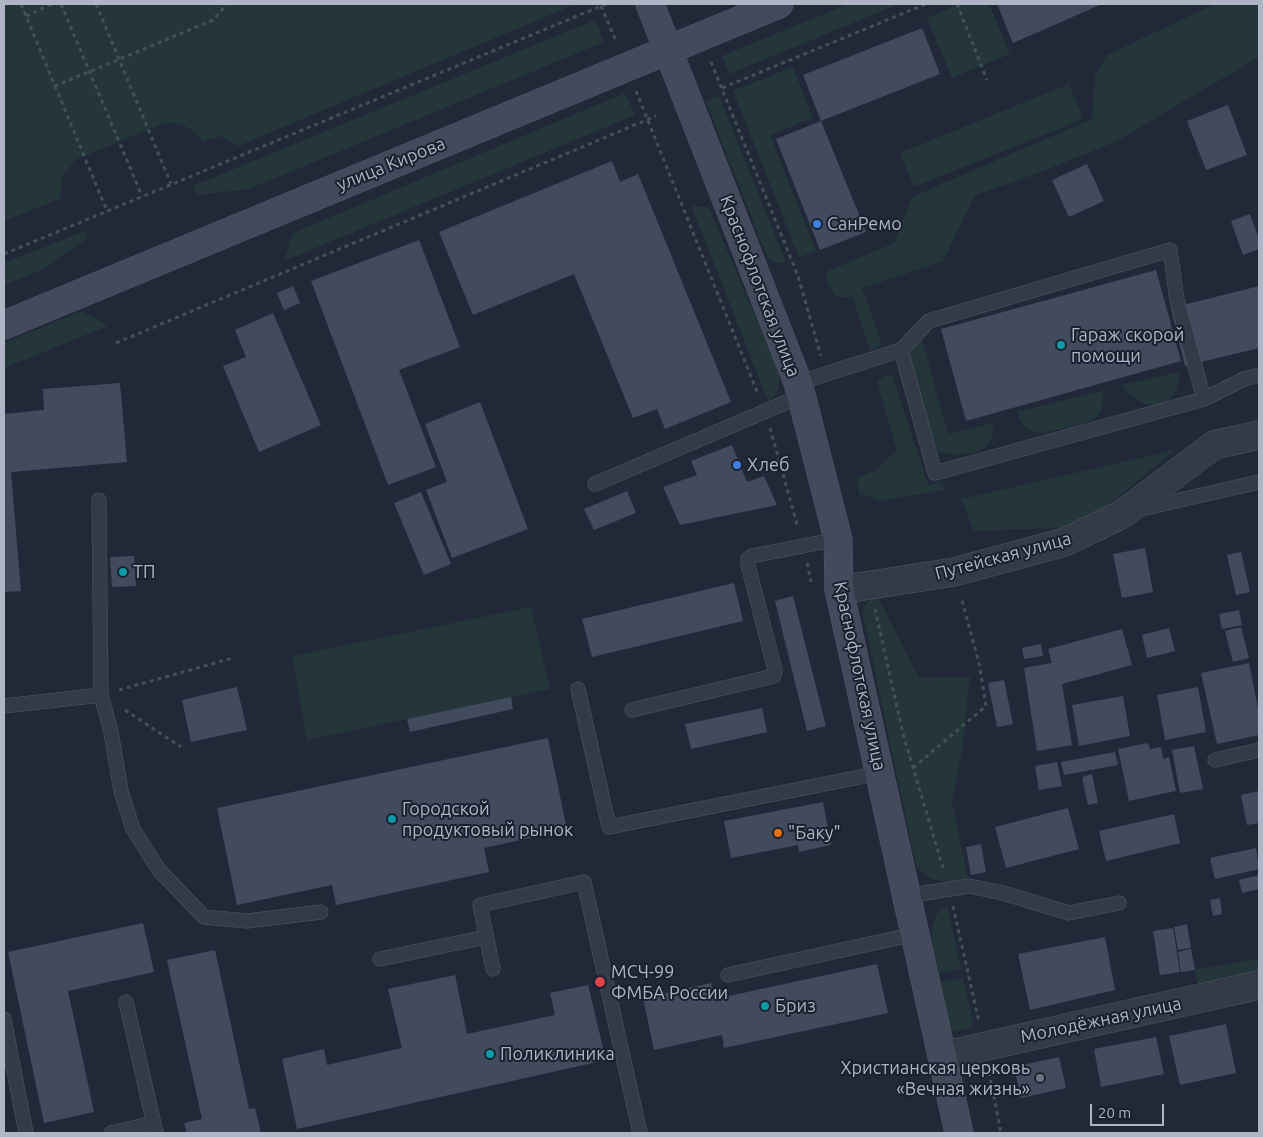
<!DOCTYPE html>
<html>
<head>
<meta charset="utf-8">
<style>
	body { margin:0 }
	#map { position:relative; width:1263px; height:1137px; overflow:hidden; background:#212938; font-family:Ubuntu,sans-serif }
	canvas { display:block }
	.frame { position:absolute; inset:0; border:5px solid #afb5c5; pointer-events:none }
	.scale { position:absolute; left:1090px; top:1104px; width:74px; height:22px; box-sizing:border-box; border:2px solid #afb5c5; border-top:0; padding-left:6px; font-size:15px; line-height:18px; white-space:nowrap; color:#afb5c5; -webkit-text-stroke:4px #1a202d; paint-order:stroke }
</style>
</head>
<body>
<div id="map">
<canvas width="1263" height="1137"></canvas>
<div class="frame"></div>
<div class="scale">20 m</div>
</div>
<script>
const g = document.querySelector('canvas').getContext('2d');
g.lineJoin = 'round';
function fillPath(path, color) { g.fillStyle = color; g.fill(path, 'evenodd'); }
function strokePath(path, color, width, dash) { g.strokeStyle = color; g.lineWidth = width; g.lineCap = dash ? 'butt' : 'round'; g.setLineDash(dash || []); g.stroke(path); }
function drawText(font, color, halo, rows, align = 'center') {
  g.font = font + ' Ubuntu,sans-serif'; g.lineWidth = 4; g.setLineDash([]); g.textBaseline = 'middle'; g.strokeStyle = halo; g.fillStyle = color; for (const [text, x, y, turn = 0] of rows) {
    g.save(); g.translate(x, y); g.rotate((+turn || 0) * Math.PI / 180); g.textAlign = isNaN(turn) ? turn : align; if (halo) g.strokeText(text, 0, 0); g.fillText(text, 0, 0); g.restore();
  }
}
fillPath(new Path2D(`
	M4 4H576L238 146 221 136 203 142C193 128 182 122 164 123L75 160 62 178 60 199 4 221Z
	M848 4H899L729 74 722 56Z
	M960 4H989L1010 54 952 78 927 18Z
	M1215 4H1259V57L1115 142 1033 175 975 195 943 261 862 288 882 345 870 350 853 298 837 297 828 283 826 272 894 243 912 197 1092 119 1095 76 1107 55Z
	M595 20 604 42 249 189 196 195 193 186Z
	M793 67 813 118 770 135 816 251 799 257 733 91Z
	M1069 84 1083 119 914 187 900 153Z
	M625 93 635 115 284 261 293 233Z
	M719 96 786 262C777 265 773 262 767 256L706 102Z
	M691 205 709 208 779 372C779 385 780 394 768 401Z
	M85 231 87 238 44 269 4 285V263Z
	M82 311 108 326 4 368V343Z
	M922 340 948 434 994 423C994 457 964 456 939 453L900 359Z
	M1179 372C1179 413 1143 414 1122 385Z
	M892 375 928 485 943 482V490L881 501 859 493 857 478 876 470 897 450 877 383 883 376Z
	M1102 391C1107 422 1084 424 1060 429 1052 431 1042 435 1033 432 1024 429 1020 420 1017 412Z
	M1175 450 1082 527 974 531 961 499Z
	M877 595 919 678 970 677 962 751 952 802 968 880C946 883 930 884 916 865L863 615C864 604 868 601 877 595Z
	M531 607 550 689 307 740 292 656Z
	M947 905 961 969 939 973C935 951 922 919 947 905Z
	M1259 959V973L1198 986 1195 970Z
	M963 978 974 1027 950 1032 941 982Z`), '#24363a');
fillPath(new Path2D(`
	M997 4H1102L1013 43Z
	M922 28 940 74 821 121 803 75Z
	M1228 105 1247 155 1206 170 1187 121Z
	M821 121 866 232 820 250 776 139Z
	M612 161 620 182 638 174 731 402 665 429 657 409 633 418 574 274 473 315 439 232Z
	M1087 164 1104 201 1069 217 1052 180Z
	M1250 214 1259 239V249L1243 255 1231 221Z
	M419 240 460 347 399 370 436 467 388 485 311 281Z
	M1156 270 1181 361 966 421 941 329Z
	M293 286 300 303 284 310 277 293Z
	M1259 286V348L1185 366 1171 308Z
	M273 313 321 425 259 452 223 366 246 357 235 330Z
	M120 383 127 462 11 472 21 591 4 592V414L44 410 43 389Z
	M480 402 528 529 452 558 426 490 447 482 425 424Z
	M732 445 747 482 764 476 777 505 680 525 663 487 697 475 691 461Z
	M627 491 636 513 594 530 584 509Z
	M421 492 451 564 424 575 394 503Z
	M1145 548 1153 592 1122 598 1113 554Z
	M1241 552 1250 592 1236 595 1227 555Z
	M134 556 136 586 112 587 110 557Z
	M734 583 743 621 592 657 582 619Z
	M793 596 826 726 807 731 775 601Z
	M1239 610 1242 625 1222 629 1219 614Z
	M1241 627 1249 658 1233 662 1225 631Z
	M1169 628 1175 651 1147 658 1142 635Z
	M1122 629 1132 665 1062 684 1072 745 1037 751 1024 668 1052 663 1048 649Z
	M1041 644 1043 656 1024 659 1022 648Z
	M1249 663 1259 713V735L1217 744 1201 673Z
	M1004 680 1013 724 997 727 988 683Z
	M237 687 247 730 191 742 182 700Z
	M1198 687 1206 732 1165 740 1157 695Z
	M1123 696 1130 736 1079 746 1072 705Z
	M511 697 513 709 410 732 407 719Z
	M762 708 767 732 691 749 685 724Z
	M548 738 567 830 484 848 489 872 336 905 332 885 237 905 217 808Z
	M1148 743 1150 749 1161 747 1163 759 1169 757 1176 791 1129 801 1118 749Z
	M1194 746 1203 789 1180 793 1172 750Z
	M1115 752 1118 765 1064 775 1061 762Z
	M1057 762 1062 786 1039 790 1035 766Z
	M1092 774 1098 803 1088 805 1082 777Z
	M1259 791V823L1247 825 1241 795Z
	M823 802 831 845 799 852 798 845 731 858 724 821Z
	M1068 808 1079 849 1006 868 995 827Z
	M1174 814 1180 843 1106 861 1099 831Z
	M981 844 986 872 971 875 966 847Z
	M1256 848 1259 869 1215 879 1210 858Z
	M1259 875V889L1242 893 1239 880Z
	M1220 898 1222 914 1213 916 1210 900Z
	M143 923 154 972 68 991 94 1112 44 1123 8 952Z
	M1187 924 1191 948 1178 950 1174 927Z
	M1173 928 1180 972 1160 975 1153 931Z
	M1105 937 1115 990 1030 1010 1018 954Z
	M1191 949 1195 970 1181 972 1178 952Z
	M215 950 249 1109 255 1108 261 1133H187L184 1123 202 1119 167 960Z
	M877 964 888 1013 724 1048 722 1035 654 1050 643 998 711 983 715 999Z
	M455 975 467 1034 555 1015 550 993 588 985 606 1060 297 1129 282 1059 324 1049 327 1065 402 1048 388 989Z
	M1226 1024 1236 1073 1180 1085 1169 1036Z
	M1156 1037 1164 1074 1101 1087 1094 1049Z
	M1059 1057 1066 1088 1021 1098 1014 1067Z`), '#424b5d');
const lane = new Path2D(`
	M901 350 935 473 1204 399
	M798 383 901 350 929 321 1170 250 1177 300 1204 399 1244 379 1259 375
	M595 484 801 396
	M99 500 101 695
	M1141 509 1259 482
	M578 689 609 827 880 773
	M4 706 101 695 111 732 121 791 133 829 159 870 204 917 247 921 321 912
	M632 710 774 676 775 670 748 565V559L752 556 838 539
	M1215 760 1259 750
	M907 896 969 886 1003 893 1069 913 1119 903
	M380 959 486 937
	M493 969 480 905 584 882 640 1133
	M728 975 915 934
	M126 1002 156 1133
	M4 1019 26 1133
	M111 1133 154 1123`);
const street = new Path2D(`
	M839 590 954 572 1065 542 1121 515 1214 445 1259 435
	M942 1056 1259 985`);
const secondary = new Path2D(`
	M650 4 798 383 838 539 839 590 959 1133
	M4 325 779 4`);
strokePath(lane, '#525866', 15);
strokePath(street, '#525866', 29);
strokePath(secondary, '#525866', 29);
strokePath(new Path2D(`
	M21 4 55 86 213 20 227 4
	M61 4 142 196
	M96 4 171 184
	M957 4 987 80
	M601 6 616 41
	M26 16 52 4
	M711 62 798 276 821 356
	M55 86 107 211
	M722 88 926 4
	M636 91 758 394
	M4 254 606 4
	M116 343 656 116
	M770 428 798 528
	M807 563 811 582
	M875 609 903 734 944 871
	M119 690 233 658
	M125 710 181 747
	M913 768 986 706 979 663 961 597
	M953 906 979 1022
	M989 1072 1001 1133`), '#405256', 3, [4, 4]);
strokePath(lane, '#343b48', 14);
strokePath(street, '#343b48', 28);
strokePath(secondary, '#424a5b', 28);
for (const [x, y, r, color] of [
	[817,224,5,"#3f7fe0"],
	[1061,345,5,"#0f9aa8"],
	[737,465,5,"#3f7fe0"],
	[123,572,5,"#0f9aa8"],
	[392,819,5,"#0f9aa8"],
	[778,833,5,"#e8710a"],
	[600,982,6,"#e0444e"],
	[765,1006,5,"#0f9aa8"],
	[490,1054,5,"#0f9aa8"],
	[1040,1078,5,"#6b7280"]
]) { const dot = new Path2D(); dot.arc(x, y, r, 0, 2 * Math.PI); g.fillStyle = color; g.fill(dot); strokePath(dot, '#1a202d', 2); }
drawText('18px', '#afb5c5', '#1a202d', [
	["улица Кирова",391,164,-22],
	["Краснофлотская улица",760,286,69],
	["Путейская улица",1003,556,-15],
	["Краснофлотская улица",860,676,78],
	["Молодёжная улица",1101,1020,-12]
]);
drawText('18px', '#afb5c5', '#1a202d', [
	["СанРемо",827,224],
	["Гараж скорой",1071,335],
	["помощи",1071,356],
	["Хлеб",747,465],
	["ТП",133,572],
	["Городской",402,809],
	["продуктовый рынок",402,830],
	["\"Баку\"",788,833],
	["МСЧ-99",611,972],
	["ФМБА России",611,993],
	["Бриз",775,1006],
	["Поликлиника",500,1054],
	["Христианская церковь",1030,1068,"right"],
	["«Вечная жизнь»",1030,1089,"right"]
], 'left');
</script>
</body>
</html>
